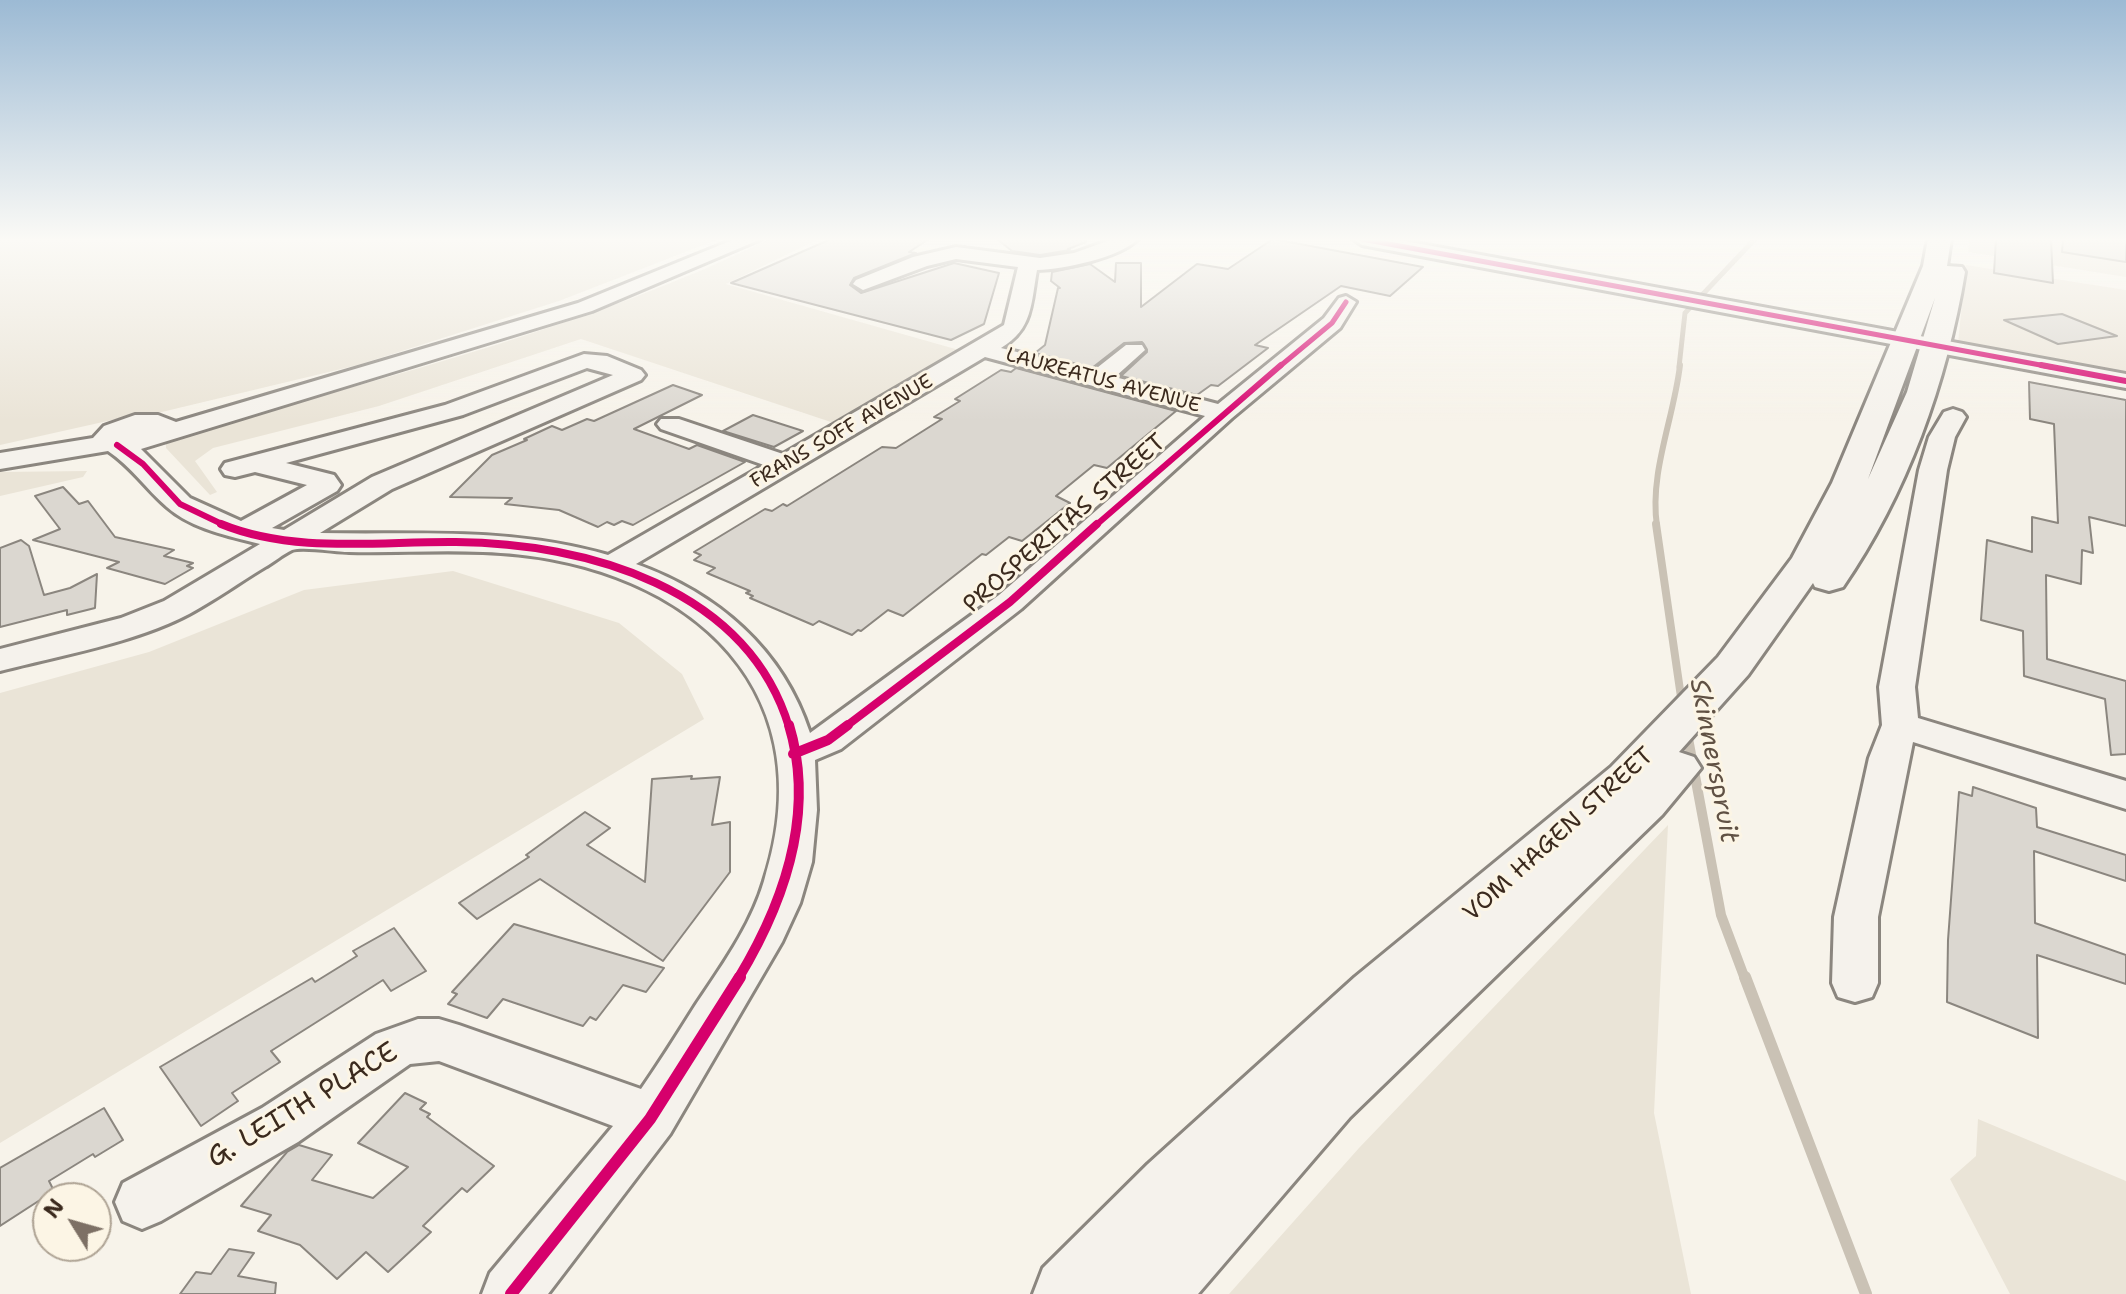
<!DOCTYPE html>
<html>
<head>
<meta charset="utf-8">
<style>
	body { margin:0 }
	#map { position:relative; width:2126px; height:1294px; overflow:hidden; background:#f7f3ea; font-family:"Shantell Sans",sans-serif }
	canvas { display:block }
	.north { position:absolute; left:32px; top:1182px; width:80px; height:80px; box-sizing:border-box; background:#fcf5e5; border:2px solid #afa495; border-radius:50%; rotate:307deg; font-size:22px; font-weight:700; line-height:32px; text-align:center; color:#3b2a1e }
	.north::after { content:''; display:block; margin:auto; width:28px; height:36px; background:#7d7065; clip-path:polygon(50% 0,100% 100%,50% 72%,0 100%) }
</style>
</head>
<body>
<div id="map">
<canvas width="2126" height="1294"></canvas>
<div class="north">N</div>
</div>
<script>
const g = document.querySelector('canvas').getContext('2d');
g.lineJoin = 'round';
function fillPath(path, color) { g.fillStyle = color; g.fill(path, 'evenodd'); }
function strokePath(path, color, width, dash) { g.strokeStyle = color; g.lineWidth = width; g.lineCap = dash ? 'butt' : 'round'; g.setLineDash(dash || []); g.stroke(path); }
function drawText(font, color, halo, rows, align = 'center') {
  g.font = font + ' "Shantell Sans",sans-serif'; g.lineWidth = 6; g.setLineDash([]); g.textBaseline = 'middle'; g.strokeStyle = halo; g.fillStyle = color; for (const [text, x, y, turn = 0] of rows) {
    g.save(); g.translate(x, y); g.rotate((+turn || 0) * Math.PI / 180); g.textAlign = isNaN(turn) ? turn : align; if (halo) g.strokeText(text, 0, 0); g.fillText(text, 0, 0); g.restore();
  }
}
fillPath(new Path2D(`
	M1969 239H2126V277L1968 252Z
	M1966 265 2126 290V374L1958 343Z`), '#ebe4d7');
fillPath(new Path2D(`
	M0 239H719L559 301 358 365 141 417 139 414 0 445Z
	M770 239H819L726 284 966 352 837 424 581 339 379 406 213 448 195 461 217 492 210 495 166 448V444L206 428C397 374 591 326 770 239Z
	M87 471 83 477 0 496V472Z
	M453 571 619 623 682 674 704 719 0 1143V693L149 652 304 590Z
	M1668 825 1654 1113 1691 1294H1229L1359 1148Z
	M1978 1119 2126 1181V1294H2010L1950 1179 1976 1156Z`), '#eae4d7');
strokePath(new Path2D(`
	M1679 367 1685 313 1755 239`), '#cac2b5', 5);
strokePath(new Path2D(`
	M1657 526C1649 473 1674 418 1680 365`), '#cac2b5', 6);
strokePath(new Path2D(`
	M1656 524 1682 704`), '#cac2b5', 8);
strokePath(new Path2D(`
	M1687 733 1721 915 1745 979`), '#cac2b5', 10);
strokePath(new Path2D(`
	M1745 977 1866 1294`), '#cac2b5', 12);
const building = new Path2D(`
	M831 239H929L909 252 916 253 854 278 850 285 861 293 954 263 999 273 984 324 951 340 731 283Z
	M997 239H1086V242L1068 249 1070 250 1040 255 1012 251Z
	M1273 239 1423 267 1390 296 1341 286 1255 345 1268 348 1218 386 1211 385 1197 395 1121 376 1147 352 1142 342 1124 343 1092 368 1035 353 1045 345 1058 288H1060L1051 281 1052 272 1090 264 1115 282 1116 263H1141V307L1197 264 1228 269Z
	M1996 239H2051L2053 283 1994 273Z
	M2063 239H2126V262L2062 252Z
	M2062 314 2117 336 2058 344 2004 320Z
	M1016 368 1176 411 1107 468 1094 465 1056 496 1070 503 1022 541 1009 537 986 555 982 554 903 616 888 610 861 631 858 630 852 635 819 621 813 625 750 598 753 596 746 593 750 591 707 573 715 568 694 560 701 555 694 552 765 509 772 511 783 504 787 506 882 447 896 448 942 419 934 417 960 401 955 399 1001 370 1011 372Z
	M2029 382 2126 400V526L2089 517 2093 553 2082 550 2081 584 2046 575 2047 659 2126 681V754L2111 755 2105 699 2024 676 2023 631 1981 620 1987 540 2032 552V517L2058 523 2054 424 2030 419Z
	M673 385 702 395 634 429 689 449 697 445 745 462 633 525 622 521 614 525 607 522 598 527 559 510 505 504 512 498 450 497 492 455 527 440 524 439 552 426 562 430 587 419 594 421Z
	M753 415 803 431 774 447 723 431Z
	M63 487 79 504 88 501 115 537 174 550 164 556 193 563 187 566 193 568 165 584 107 568 119 562 33 540 60 529 35 496Z
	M21 540 29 546 44 595 70 588 97 574 95 608 67 615V610L0 627V548Z
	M692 776 691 779 720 777 712 825 730 822V872L663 961 540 879 477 919 459 903 529 857 526 855 585 812 610 828 587 845 645 882 652 779Z
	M1973 787 2036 808 2037 827 2126 855V881L2034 851 2035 923 2126 955V984L2037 955 2038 1038 1947 1002 1948 940 1959 792 1972 796Z
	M514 924 664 968 646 992 623 985 596 1020 590 1017 583 1026 503 999 487 1018 448 1004 457 994 452 992Z
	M394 928 426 971 391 991 383 980 271 1051 280 1062 232 1093 238 1101 201 1126 160 1067 312 978 315 982 357 956 353 951Z
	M405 1093 426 1103 420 1109 430 1114 427 1117 494 1166 467 1192 462 1188 423 1226 431 1232 388 1272 366 1252 337 1279 300 1245 258 1231 271 1215 241 1206 287 1152 299 1145 332 1155 312 1180 373 1198 408 1167 358 1143Z
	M104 1108 123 1140 95 1157 93 1154 49 1181 54 1191 0 1226V1168Z
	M229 1249 254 1253 238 1276 276 1283 275 1294H180L196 1272 211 1274Z`);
fillPath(building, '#dbd7d0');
strokePath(building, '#8b867f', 2);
const minor = new Path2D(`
	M735 239H761L592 311 141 449 190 498 241 521 307 485 255 472 235 477 225 475 221 469 225 463 445 405 584 354 607 356 641 370 645 375 641 380 392 489 320 533C419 535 511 527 608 555L764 465 661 429 657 424 661 419H679L783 454 1004 325 1018 267 956 259 927 266 863 290 853 284 856 280 913 257 956 247 1040 258 1074 253 1113 239H1138C1119 258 1064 269 1037 270 1031 303 1033 329 1001 348L1093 371 1126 345H1142L1145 350 1115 377 1218 404 1324 318 1339 298 1346 296 1356 302 1340 328 1232 418 1021 609 841 749 815 760 817 810 812 862 800 903 782 942 670 1134 548 1294H482L490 1273 613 1126 439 1061 410 1064 298 1142 161 1221 142 1229 123 1221 115 1202 123 1183 262 1108 376 1034 418 1019H439L459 1025 641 1089C659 1063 676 1036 693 1009 720 968 750 928 764 881 830 677 673 558 483 552 439 550 394 553 349 552 336 552 303 546 292 550 283 554 274 562 265 567 240 582 215 600 189 614 137 642 58 656 0 671V649L121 618 164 601 260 544C229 536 192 529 167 507 146 489 132 467 108 451L0 469V453L93 438 104 426 135 415H158L176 422 578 303ZM985 357 1205 416 999 595 810 733C783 649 717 593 636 564ZM587 368 613 375 372 477 284 530 272 528 337 491 341 485 334 475 286 463 463 415Z
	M1353 239H1394L2126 374V388L1362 245Z
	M1953 409 1962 412 1966 417 1955 437 1947 470 1915 687 1918 718 2126 781V809L1913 742 1878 917V983L1872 997 1855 1002 1838 997 1832 983 1834 917 1869 758 1882 725 1879 687 1919 470 1929 437 1944 412Z`);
const major = new Path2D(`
	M1928 239H1951L1947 266 1962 267 1965 272C1947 382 1907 494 1843 587L1829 591 1815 587 1813 583 1748 675 1679 752 1694 757 1701 768 1662 815 1350 1117 1198 1294H1033L1043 1268 1148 1164 1355 977 1611 767 1718 657 1792 558 1832 483 1923 266ZM1935 298 1907 392 1868 479Z`);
strokePath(minor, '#8b867f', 6);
strokePath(major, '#8b867f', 6);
fillPath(minor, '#f5f2ec');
fillPath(major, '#f5f2ec');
strokePath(new Path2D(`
	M1362 239 2051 367
	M1279 367 1332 323 1346 302`), '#d6006c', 5);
strokePath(new Path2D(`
	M2041 365 2126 381
	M117 445 143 464 180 504 226 526
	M1095 526 1281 365`), '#d6006c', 6);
strokePath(new Path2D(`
	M221 524C294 554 380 541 456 542 586 543 747 588 789 727
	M845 727 1010 602 1097 524`), '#d6006c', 8);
strokePath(new Path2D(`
	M793 754 828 740 848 725
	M738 979C784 903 816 814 789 725`), '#d6006c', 10);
strokePath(new Path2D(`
	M511 1294 650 1119 740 977`), '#d6006c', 12);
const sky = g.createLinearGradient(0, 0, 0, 421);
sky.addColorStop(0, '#9cbad4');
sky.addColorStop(0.57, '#fbfaf6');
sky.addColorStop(1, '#fbfaf600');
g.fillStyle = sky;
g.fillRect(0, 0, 2126, 421);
drawText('20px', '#3b2a1e', '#fcf5e5', [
	["LAUREATUS AVENUE",1103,381,15],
	["FRANS SOFF AVENUE",842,432,-30]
]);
drawText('24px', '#3b2a1e', '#fcf5e5', [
	["PROSPERITAS STREET",1065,524,-41],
	["VOM HAGEN STREET",1559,835,-42]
]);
drawText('italic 26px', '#605144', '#fcf5e5', [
	["Skinnerspruit",1713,761,79]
]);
drawText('28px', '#3b2a1e', '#fcf5e5', [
	["G. LEITH PLACE",303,1106,-31]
]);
</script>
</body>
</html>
